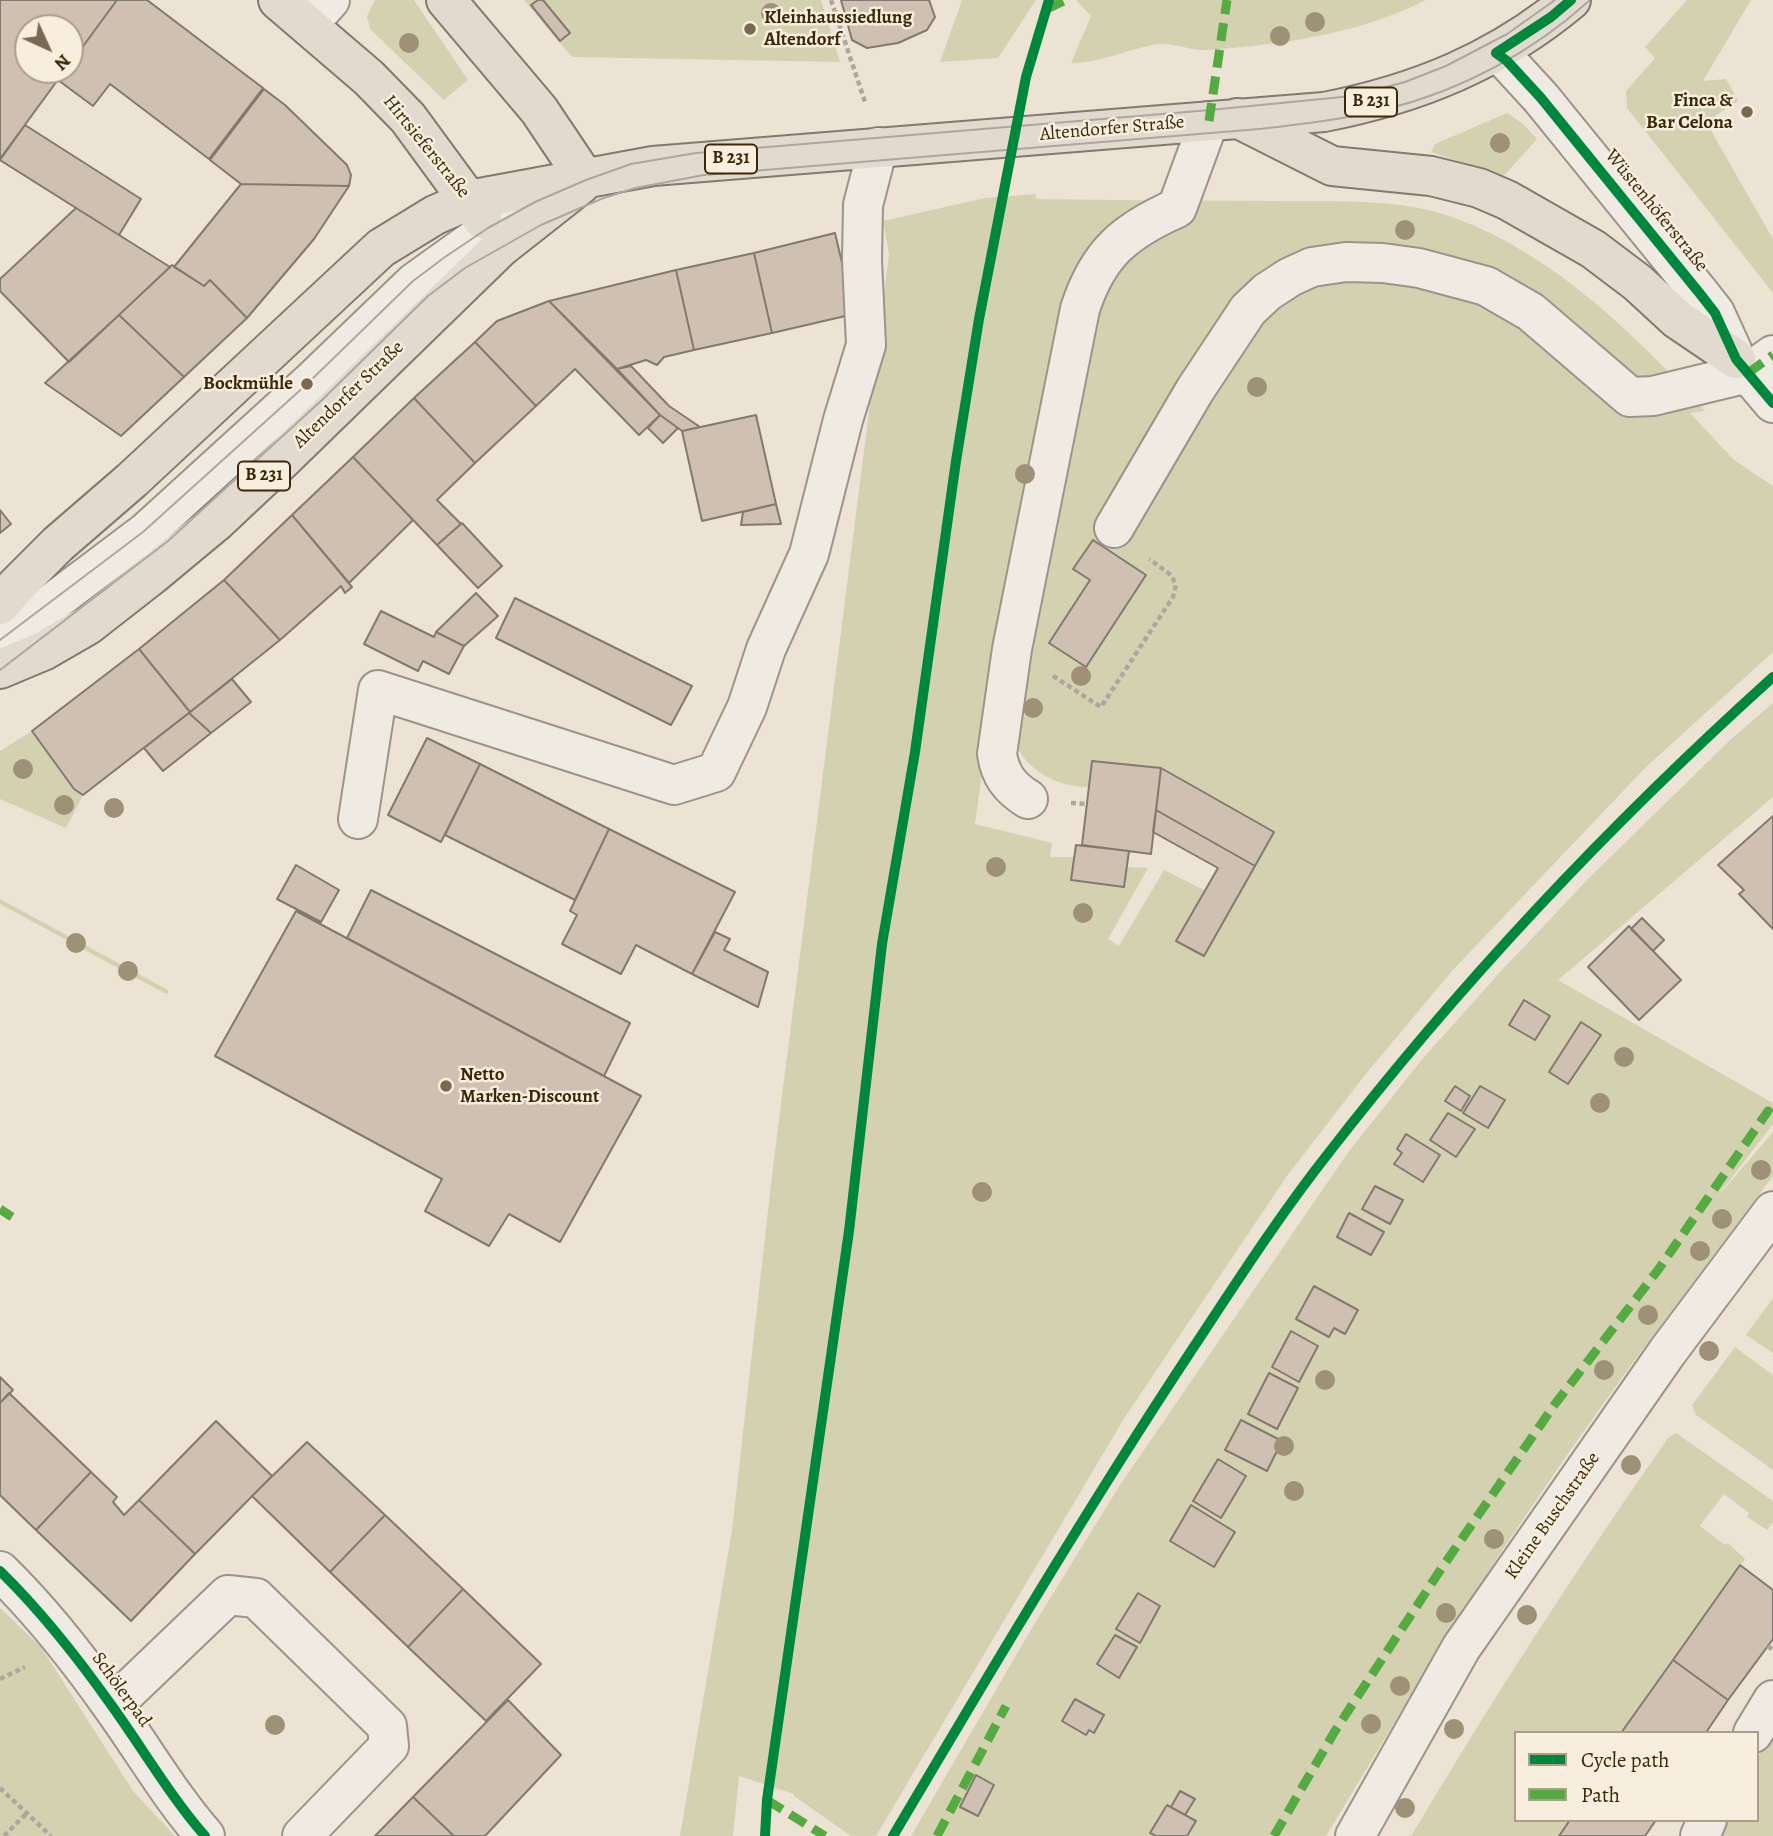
<!DOCTYPE html>
<html>
<head>
<meta charset="utf-8">
<style>
	body { margin:0 }
	#map { position:relative; width:1773px; height:1836px; overflow:hidden; background:#ece3d5; font-family:Alegreya,serif }
	canvas { display:block }
	.legend { position:absolute; left:1514px; top:1731px; width:245px; height:91px; box-sizing:border-box; background:#f8eede; border:2px solid #ad9e89; margin:0; padding:9px 12px; list-style:none; font-size:21px; color:#3d2709 }
	.legend li { display:flex; align-items:center; gap:14px; height:35px }
	.legend b { width:35px; border:2px solid #ad9e89 }
	.north { position:absolute; left:14px; top:14px; width:70px; height:70px; box-sizing:border-box; background:#f8eede; border:2px solid #ad9e89; border-radius:50%; rotate:135deg; font-size:19px; font-weight:700; line-height:28px; text-align:center; color:#3d2709 }
	.north::after { content:''; display:block; margin:auto; width:24px; height:32px; background:#7a6950; clip-path:polygon(50% 0,100% 100%,50% 72%,0 100%) }
</style>
</head>
<body>
<div id="map">
<canvas width="1773" height="1836"></canvas>
<ul class="legend">
<li><b style="height:9px;background:#00873e"></b>Cycle path</li>
<li><b style="height:9px;background:#55aa41"></b>Path</li>
</ul>
<div class="north">N</div>
</div>
<script>
const g = document.querySelector('canvas').getContext('2d');
g.lineJoin = 'round';
function fillPath(path, color) { g.fillStyle = color; g.fill(path, 'evenodd'); }
function strokePath(path, color, width, dash) { g.strokeStyle = color; g.lineWidth = width; g.lineCap = dash ? 'butt' : 'round'; g.setLineDash(dash || []); g.stroke(path); }
function drawText(font, color, halo, rows, align = 'center') {
  g.font = font + ' Alegreya,serif'; g.lineWidth = 5; g.setLineDash([]); g.textBaseline = 'middle'; g.strokeStyle = halo; g.fillStyle = color; for (const [text, x, y, turn = 0] of rows) {
    g.save(); g.translate(x, y); g.rotate((+turn || 0) * Math.PI / 180); g.textAlign = isNaN(turn) ? turn : align; if (halo) g.strokeText(text, 0, 0); g.fillText(text, 0, 0); g.restore();
  }
}
fillPath(new Path2D(`
	M375 0H414L468 80 444 100 370 29 367 16Z
	M524 0H821L840 62 572 57Z
	M962 0H1036L998 58 940 62Z
	M1076 0H1426C1359 34 1281 45 1207 50 1192 51 1175 43 1160 44 1129 48 1102 63 1071 63L1091 16Z
	M1687 0H1751L1703 81 1726 79 1738 101 1706 122 1773 239V293L1627 108 1626 91 1655 58 1645 47Z
	M1507 113 1523 124 1537 139 1503 177 1431 152 1435 144Z
	M1036 194V199C1116 200 1195 201 1275 201 1334 202 1399 197 1455 218 1555 255 1634 334 1705 411L1690 413 1734 460 1773 486V652L1646 767 1452 971 1365 1075 1287 1176 1125 1417 876 1836H851L794 1796V1794L739 1776 733 1836H680L732 1530 773 1167 889 254 883 221 985 198ZM997 666C1003 688 1010 732 1019 750 1031 774 1064 788 1089 787L1092 761 1274 832 1204 956 1177 941 1204 890 1164 870 1119 946 1108 939 1148 868 1126 867 1124 887 1072 881 1075 857H1050L1052 843 975 824Z
	M1773 703V797L1558 980 1773 1103V1124L1713 1202 1773 1132V1176L1626 1372 1567 1455 1503 1549 1404 1707 1326 1836H911L1036 1621 1120 1485 1349 1151 1424 1057 1502 970 1589 878 1729 741Z
	M32 731 74 789 83 795 66 828 0 799V751Z
	M0 899 168 990V993L166 994 0 904Z
	M1773 1298V1353L1746 1335Z
	M1735 1347 1773 1375V1470L1696 1415 1692 1405Z
	M1676 1433 1773 1501V1522L1767 1530 1747 1517 1749 1513 1724 1494 1700 1526 1725 1545 1728 1543 1745 1559 1621 1733H1516V1820H1570L1559 1836H1411C1492 1700 1577 1568 1668 1438Z
	M0 1608 41 1647 133 1791 175 1836H0Z
	M1773 1738V1836H1719L1725 1820H1757V1756Z`), '#d4d1b1');
const building = new Path2D(`
	M0 0H117L70 64V28H28V70H65L0 159Z
	M117 0H147L263 88 209 159 110 84 93 106 58 80 65 70H70V64Z
	M538 0H543L570 33 560 41 531 5Z
	M841 0H929L935 17 927 30 898 43 867 48 852 40Z
	M264 89 285 105 347 165 351 175 349 186 241 184 210 160Z
	M25 125 141 199 119 235 0 160Z
	M241 184 349 186 314 239 247 318 210 280 204 286 174 267Z
	M76 208 170 267 69 362 0 291V279Z
	M835 233 854 314 772 333 754 253Z
	M754 253 772 333 694 350 676 270Z
	M172 265 204 286 210 280 247 318 184 377 119 315Z
	M676 270 694 350 664 357 657 365 646 360 617 369 549 301Z
	M549 301 660 415 639 435 575 369 536 406 475 342 497 321Z
	M119 315 184 377 121 436 45 383Z
	M475 342 536 406 475 463 414 398Z
	M631 366 669 406 700 427 682 431 660 415 617 369Z
	M414 398 475 463 437 500 461 524 437 545 353 457Z
	M660 415 678 428 663 443 648 428Z
	M756 415 776 504 702 521 682 431Z
	M353 457 413 520 349 583 292 515Z
	M776 504 781 524 741 525 743 512Z
	M0 510 11 524 0 533Z
	M292 515 352 587 345 593 341 586 280 640 224 580Z
	M462 523 502 566 478 588 437 545Z
	M1093 540 1146 575 1086 667 1049 643 1090 580 1073 569Z
	M224 580 280 640 190 712 139 649Z
	M476 593 498 616 464 646 436 632Z
	M515 598 692 686 671 725 496 638Z
	M381 611 434 637 436 632 464 646 449 674 423 661 418 671 364 644Z
	M139 649 190 712 83 795 74 789 32 731Z
	M232 679 251 702 211 733 189 713Z
	M189 713 211 733 163 771 144 748Z
	M427 738 480 764 441 842 388 815Z
	M1092 761 1161 768 1151 854 1082 845Z
	M480 764 609 829 575 900 445 835Z
	M1161 768 1274 832 1255 866 1156 810Z
	M1156 810 1255 866 1204 956 1176 941 1218 868 1153 832Z
	M1773 816V929L1739 894 1744 890 1718 865Z
	M609 829 735 892 692 974 636 945 621 974 562 944 577 915 570 911Z
	M1076 845 1129 851 1124 887 1071 880Z
	M296 865 339 890 321 922 277 899Z
	M371 890 630 1023 604 1076 347 938Z
	M296 911 641 1096 560 1242 509 1214 489 1246 425 1211 442 1179 215 1056Z
	M1642 918 1664 940 1653 951 1631 929Z
	M1629 926 1681 980 1639 1020 1588 967Z
	M715 932 730 939 724 950 768 972 758 1007 692 974Z
	M1524 1000 1550 1016 1535 1040 1509 1025Z
	M1581 1022 1601 1035 1568 1084 1549 1072Z
	M1455 1086 1470 1096 1461 1111 1445 1101Z
	M1480 1086 1505 1100 1488 1128 1463 1113Z
	M1448 1113 1475 1129 1456 1157 1430 1140Z
	M1406 1134 1440 1155 1423 1182 1394 1164 1402 1153 1397 1149Z
	M1375 1186 1403 1200 1390 1224 1362 1209Z
	M1349 1213 1384 1232 1371 1255 1337 1237Z
	M1314 1286 1358 1310 1345 1334 1334 1328 1329 1337 1296 1319Z
	M1291 1331 1318 1346 1299 1382 1272 1367Z
	M1269 1373 1298 1388 1277 1429 1248 1414Z
	M0 1377 13 1390 0 1403Z
	M9 1393 91 1472 36 1530 0 1495V1403Z
	M1241 1420 1282 1441 1267 1471 1225 1450Z
	M216 1421 272 1476 195 1554 139 1500Z
	M307 1442 385 1515 330 1572 252 1496Z
	M1218 1459 1246 1476 1221 1518 1193 1501Z
	M91 1472 117 1497 113 1502 124 1515 139 1500 195 1554 131 1621 36 1530Z
	M1191 1505 1235 1532 1214 1567 1170 1541Z
	M385 1515 463 1589 408 1647 330 1572Z
	M1740 1565 1773 1590V1639L1728 1700 1673 1660Z
	M463 1589 541 1664 486 1721 408 1647Z
	M1138 1593 1160 1606 1140 1643 1116 1629Z
	M1115 1635 1137 1647 1119 1678 1097 1664Z
	M1673 1660 1728 1700 1707 1731 1705 1733H1621Z
	M1075 1699 1104 1715 1094 1733 1089 1730 1086 1735 1062 1721Z
	M508 1700 561 1755 485 1836H454L413 1797Z
	M976 1775 994 1785 978 1816 960 1807Z
	M1180 1791 1195 1799 1185 1815 1171 1807Z
	M413 1797 454 1836H375Z
	M1167 1805 1196 1821 1187 1836H1156L1150 1833Z
	M1570 1820H1656L1645 1836H1559Z`);
fillPath(building, '#cfc0b2');
strokePath(building, '#827a6e', 2);
const minor = new Path2D(`
	M308 25 330 0
	M1496 53 1507 61 1541 98 1701 295 1715 313 1736 359 1773 403
	M1114 528 1195 390 1248 310 1267 292 1290 277 1312 267 1346 262 1383 263 1419 268 1486 286 1531 312 1630 397 1653 396 1748 373 1773 355
	M0 642 146 532 314 379 415 282 489 229 549 197
	M1028 799C1010 788 1000 775 997 754L1012 649 1080 309C1098 253 1125 231 1177 208L1209 121
	M358 819 378 690 674 785 716 772 747 707 766 649 809 554 843 420 866 345 862 260 863 205 878 147
	M0 1571C42 1612 78 1658 112 1706 143 1749 170 1796 205 1836
	M112 1706 228 1595 256 1598 387 1726 389 1746 302 1836
	M1753 1733 1773 1700
	M1355 1836 1461 1648 1668 1351 1773 1211
	M1700 1836 1707 1820`);
const major = new Path2D(`
	M278 0 369 78 408 118 482 219
	M446 0 539 110 586 180
	M1237 118 1332 166 1431 176 1479 188 1507 200 1593 249 1638 283 1677 319 1736 359
	M0 605 16 586 58 544 132 480 381 248 435 215 469 200 653 166 1324 112C1417 94 1498 61 1571 0
	M0 669 43 651 88 625 152 575 217 521 283 459 501 247 581 184`);
strokePath(minor, '#9c9489', 42);
strokePath(major, '#827a6e', 42);
strokePath(new Path2D(`
	M831 0 865 102
	M1053 676 1101 707 1173 597 1176 585 1171 575 1149 559
	M1071 803 1087 804
	M1768 1646 1773 1650
	M0 1679 25 1667
	M0 1788 51 1836
	M4 1836 27 1813`), '#aca79f', 4.5, [5, 3.5]);
strokePath(minor, '#efebe3', 38);
strokePath(major, '#e2dace', 38);
strokePath(new Path2D(`
	M0 640 143 532 307 384 413 281 445 257 488 228 535 202 586 180 631 164 696 153 1210 110 1352 96 1405 82 1446 66 1507 34 1555 0
	M0 670 168 541 322 400 428 296 465 268 541 225 601 199 635 188 704 175 1259 129C1302 124 1346 119 1387 109 1462 90 1533 52 1590 0`), '#aca79f', 2);
strokePath(new Path2D(`
	M1047 9 1066 0
	M1209 121 1227 0
	M1748 373 1773 355
	M0 1209 12 1217
	M767 1800 825 1836
	M937 1836 1006 1706
	M1274 1836 1335 1731 1441 1569 1555 1404 1658 1270 1768 1111 1773 1115`), '#55aa41', 9, [18, 9]);
strokePath(new Path2D(`
	M1571 0 1551 17 1496 53 1507 61 1541 98 1701 295 1715 313 1736 359 1773 403
	M0 1571C42 1612 78 1658 112 1706 143 1749 170 1796 205 1836
	M765 1836 767 1800 849 1231 882 944 915 752 956 461 979 319 1026 77 1049 0
	M893 1836C990 1672 1088 1507 1193 1348 1236 1283 1279 1216 1327 1155 1461 982 1611 823 1773 677`), '#00873e', 10);
g.fillStyle = '#9e9178';
for (const [x, y] of [
	[771,13],
	[1315,22],
	[1280,36],
	[409,43],
	[1500,143],
	[1405,230],
	[1257,387],
	[1025,474],
	[1081,676],
	[1033,708],
	[23,769],
	[64,805],
	[114,808],
	[996,867],
	[1083,913],
	[76,943],
	[128,971],
	[1624,1057],
	[1600,1103],
	[1761,1170],
	[982,1192],
	[1722,1219],
	[1700,1251],
	[1648,1315],
	[1709,1351],
	[1604,1370],
	[1325,1380],
	[1284,1446],
	[1631,1465],
	[1294,1491],
	[1494,1539],
	[1446,1613],
	[1527,1615],
	[1400,1686],
	[1371,1724],
	[275,1725],
	[1454,1729],
	[1405,1808]
]) { g.beginPath(); g.arc(x, y, 10, 0, 2 * Math.PI); g.fill(); }
for (const [x, y, r, color] of [
	[750,29,7,"#7a6950"],
	[1747,112,7,"#7a6950"],
	[307,384,7,"#7a6950"],
	[446,1086,7,"#7a6950"]
]) { const dot = new Path2D(); dot.arc(x, y, r, 0, 2 * Math.PI); g.fillStyle = color; g.fill(dot); strokePath(dot, '#f8eede', 2.5); }
for (const [x, y, w] of [
	[1371,102,52],
	[731,159,52],
	[264,476,52]
]) { const box = new Path2D(); box.roundRect(x - w / 2, y - 14.5, w, 29, 5); g.fillStyle = '#f8eede'; g.fill(box); strokePath(box, '#3d2709', 2); }
drawText('bold 18px', '#3d2709', null, [
	["B 231",1371,102],
	["B 231",731,159],
	["B 231",264,476]
]);
drawText('bold 19px', '#3d2709', '#f8eede', [
	["Kleinhaussiedlung",764,18],
	["Altendorf",764,40],
	["Finca &",1733,101,"right"],
	["Bar Celona",1733,123,"right"],
	["Bockmühle",293,384,"right"],
	["Netto",460,1075],
	["Marken-Discount",460,1097]
], 'left');
drawText('19px', '#3d2709', '#f8eede', [
	["Altendorfer Straße",1112,129,-5],
	["Hirtsieferstraße",426,147,51],
	["Wüstenhöferstraße",1656,211,51],
	["Altendorfer Straße",349,395,-44],
	["Kleine Buschstraße",1553,1516,-55],
	["Schölerpad",121,1690,54]
]);
</script>
</body>
</html>
